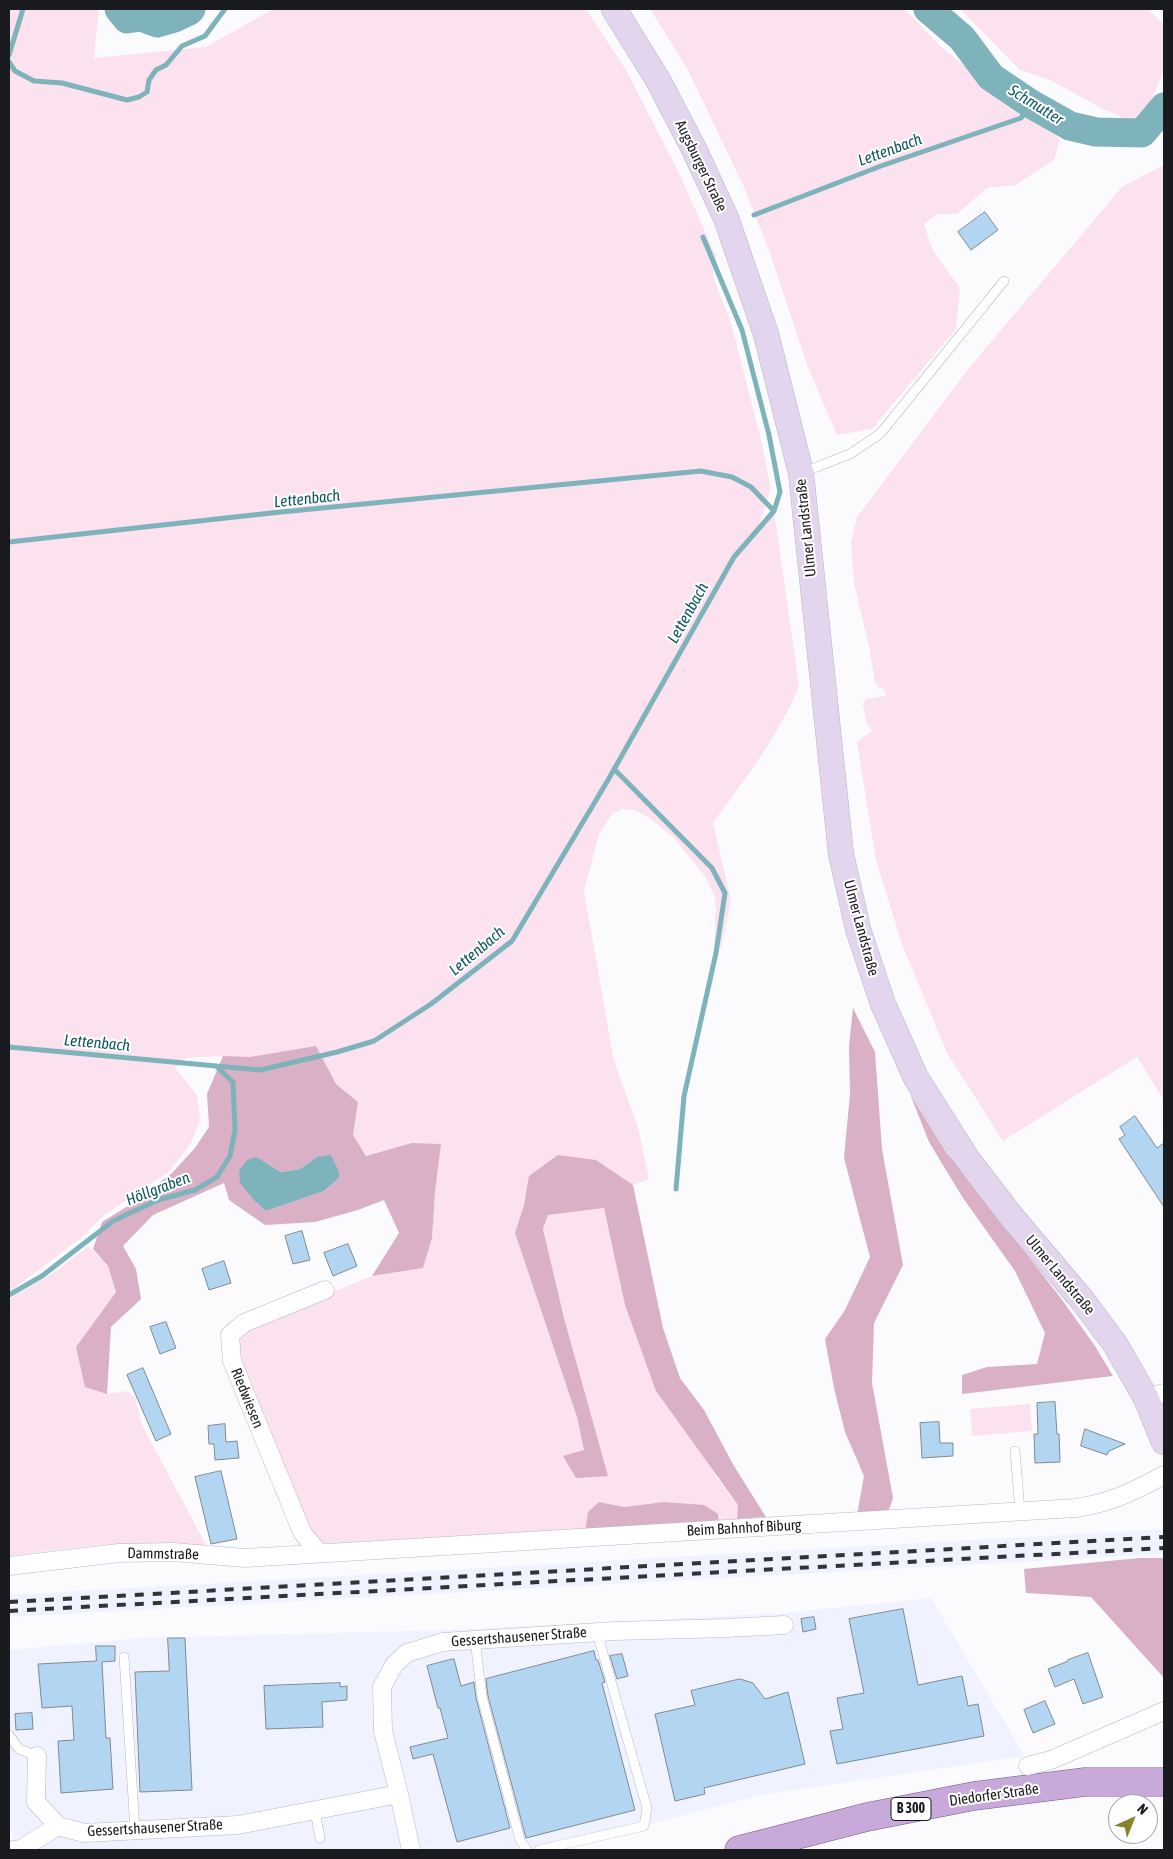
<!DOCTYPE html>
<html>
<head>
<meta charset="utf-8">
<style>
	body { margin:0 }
	#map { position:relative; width:1173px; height:1859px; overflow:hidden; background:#fbfbfe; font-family:"Asap Condensed",sans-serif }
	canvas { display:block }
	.frame { position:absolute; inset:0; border:10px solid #1a1b1f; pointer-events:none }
	.north { position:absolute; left:1108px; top:1794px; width:50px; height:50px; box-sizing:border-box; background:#fff; border:1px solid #a3a4a5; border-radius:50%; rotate:44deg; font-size:14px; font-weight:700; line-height:20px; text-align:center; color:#1a1b1f }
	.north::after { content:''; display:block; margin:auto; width:18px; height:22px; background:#88822a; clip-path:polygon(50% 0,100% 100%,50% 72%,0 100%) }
</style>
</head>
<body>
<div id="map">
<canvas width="1173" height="1859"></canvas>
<div class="frame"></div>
<div class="north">N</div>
</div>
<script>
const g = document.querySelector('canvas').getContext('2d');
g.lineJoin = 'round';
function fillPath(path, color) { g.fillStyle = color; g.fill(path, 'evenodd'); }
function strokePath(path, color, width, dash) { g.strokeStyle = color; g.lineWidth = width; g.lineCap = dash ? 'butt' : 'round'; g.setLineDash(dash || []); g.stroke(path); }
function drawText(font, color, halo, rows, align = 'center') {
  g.font = font + ' "Asap Condensed",sans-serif'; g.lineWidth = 4; g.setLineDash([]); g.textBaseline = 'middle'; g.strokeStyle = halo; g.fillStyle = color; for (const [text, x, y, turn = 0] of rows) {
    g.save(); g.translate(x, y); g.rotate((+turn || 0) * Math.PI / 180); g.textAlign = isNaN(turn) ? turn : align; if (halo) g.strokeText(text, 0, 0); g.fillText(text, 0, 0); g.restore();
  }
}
fillPath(new Path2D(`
	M1164 1529V1554L9 1617V1595Z
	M931 1598 1025 1756 761 1795 550 1850H110V1848L95 1850H9V1841L15 1837 9 1828V1650L142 1638 446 1630 786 1613Z`), '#f0f3ff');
fillPath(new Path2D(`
	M9 9H99L94 58 206 47 273 9H586L626 70 679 173 716 256 713 277 731 323 759 432 771 488 758 529 774 511 799 686C778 737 745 779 713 823L731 901 721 948 714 945 716 913 715 897 705 876 673 837 648 817 635 810 622 809 613 813 599 834 584 891 614 1061 638 1127 649 1179 633 1185 596 1160 524 1205 515 1233 577 1417 584 1450 564 1456 608 1476 564 1318 543 1229 548 1215 605 1208 625 1305 717 1478 738 1505 737 1519 719 1527 664 1502 624 1507 599 1502 585 1533 425 1538 323 1545 314 1537 293 1499 238 1367V1336L254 1324 372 1276 423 1268 432 1238 435 1192 441 1144 412 1143 366 1156 353 1135 358 1102 336 1084 316 1046 250 1058 223 1056 187 1058 175 1068 197 1095 200 1120 191 1143 169 1172 103 1216 82 1237 9 1292Z
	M650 9H905L942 48 1060 139 1054 160 1015 185 987 188 957 214H938L924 224 933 251 960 288 956 329 872 429 837 435 807 365 770 253 744 187 688 70Z
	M960 9H1148L1164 25V70L1150 103 1131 121 1105 110 1050 80 1020 70Z
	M1164 165V1100L1137 1057 1003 1141 947 1053 902 944 876 860 857 742 872 731 866 722 863 704 866 699 886 696 884 689 879 688 875 683 870 651 854 583 851 543 857 517 968 369 1122 187Z
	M88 1246 108 1266 116 1292 76 1347 107 1394 128 1391 135 1398 142 1425 207 1547 158 1543 99 1545 9 1556V1299L52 1274Z
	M1030 1404 1032 1431 972 1436 970 1409Z`), '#fce1ef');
fillPath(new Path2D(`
	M853 1008 875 1052 882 1149 903 1265 874 1323 872 1383 893 1498 888 1513 857 1515 864 1476 845 1432 834 1388 825 1339 845 1310 870 1257 844 1158 850 1094 849 1047Z
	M316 1046 336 1084 358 1102 353 1135 366 1156 412 1143 441 1144 435 1192 432 1238 423 1268 372 1276 399 1233 384 1200 358 1210 315 1222 265 1225 229 1200 224 1183 153 1215 123 1246 136 1269 141 1299 111 1327 107 1394 85 1387 76 1347 116 1292 108 1266 93 1249 102 1222 133 1203 172 1173 195 1148 209 1127 207 1094 223 1056 250 1057ZM317 1157 339 1172V1178L324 1191 266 1211V1163L281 1172 300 1169Z
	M910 1094 947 1153 1060 1297 1095 1346 1113 1376 962 1394V1375L987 1367 1037 1364 1045 1333 1015 1271 963 1198 929 1142Z
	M558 1155 596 1160 633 1185 663 1328 680 1378 704 1410 734 1466 766 1517 737 1519 738 1505 656 1391 625 1305 604 1208 548 1215 543 1229 564 1318 608 1476 576 1478 563 1456 584 1450 577 1417 515 1233 524 1205 529 1176Z
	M599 1502 624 1507 664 1502 704 1505 718 1514 719 1527 585 1533 588 1512Z
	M1140 1558H1164V1678L1091 1597 1026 1593 1024 1569Z`), '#d9b0c6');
fillPath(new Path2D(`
	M331 1155 339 1172V1178L324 1191 266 1211 254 1200 240 1183 239 1171 247 1160 256 1157 281 1172 300 1169 317 1157Z`), '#7fb3bb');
strokePath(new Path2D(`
	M9 55 23 9
	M9 62 15 71 34 81 62 83 127 100 139 97 147 92 149 80 156 70 166 65 182 46 205 36 225 9
	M754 215 881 166 1021 118 1031 104
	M9 542 271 513 701 471 732 477 751 487 774 511
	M614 769 712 868 725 893 716 953 684 1096 676 1189
	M9 1047 260 1070 337 1052 374 1041 431 1004 512 941 608 780 734 557 774 511 780 492 769 435 742 330 703 237
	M9 1295 42 1276 113 1221 158 1200 195 1190 217 1177 230 1156 235 1130 233 1082 216 1066`), '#7fb3bb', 5);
strokePath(new Path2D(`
	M119 9 127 19 141 17 157 23 174 18 189 11 191 9
	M928 9 962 38 991 77 1031 104 1070 126 1096 132 1142 133 1164 107`), '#7fb3bb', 29);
const building = new Path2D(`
	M985 212 998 230 971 250 958 232Z
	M1135 1116 1157 1148 1164 1143V1207L1119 1139 1125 1135 1120 1127Z
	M302 1231 310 1260 293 1264 285 1236Z
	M348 1244 357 1266 333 1276 324 1253Z
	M224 1261 231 1283 209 1290 202 1269Z
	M166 1322 176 1348 160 1354 150 1327Z
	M143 1368 171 1434 156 1441 127 1375Z
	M1055 1402 1057 1434H1059L1060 1462 1035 1463 1034 1434H1038L1037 1403Z
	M939 1422 940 1443H953V1456L922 1458 920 1423Z
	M225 1424 226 1442 237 1441 239 1458 215 1460 214 1444H209L208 1426Z
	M1085 1429 1125 1444 1109 1451 1107 1455 1081 1446Z
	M221 1471 237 1539 211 1544 195 1477Z
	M903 1609 918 1685 962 1676 968 1706 978 1704 984 1736 837 1764 830 1731 843 1729 837 1698 864 1693 849 1619Z
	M814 1617 816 1629 803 1632 801 1619Z
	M168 1638H185L192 1790 140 1792 135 1672 169 1671Z
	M96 1646H115V1661L102 1662 106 1738H110L113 1789 61 1793 58 1741 74 1740 72 1706 42 1708 38 1664 96 1661Z
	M594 1651 596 1660H598L605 1682 602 1683 635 1810 526 1838 488 1696 486 1679Z
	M1088 1653 1103 1697 1083 1704 1074 1679 1055 1687 1048 1669 1068 1661V1660Z
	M622 1654 628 1676 617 1679 610 1656Z
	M454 1659 461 1686 474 1682 476 1698 510 1828 457 1842 433 1754 413 1759 410 1747 448 1738 440 1708H438L427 1666Z
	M740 1679 753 1683 765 1699 788 1692 805 1764 704 1788 705 1794 675 1801 655 1714 695 1705 691 1691Z
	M340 1683V1687L347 1686V1700L322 1702 323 1727 266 1729 264 1686Z
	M1045 1701 1055 1724 1033 1733 1024 1710Z
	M32 1713 33 1729 16 1730 15 1714Z`);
fillPath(building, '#b2d5f2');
strokePath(building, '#808a93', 1);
const service = new Path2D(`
	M801 473 850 454 880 434 1004 281
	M1015 1451 1020 1511
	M475 1640 482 1697 520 1840 527 1850
	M124 1657 135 1830
	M9 1735 19 1749 37 1756
	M315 1811 320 1838
	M539 1850 644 1826 647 1808 597 1632`);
const minor = new Path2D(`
	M1146 1398 1164 1393
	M318 1552 302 1532 232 1361 230 1335 244 1323 325 1290
	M9 1566 119 1553 173 1552 245 1558 1076 1508C1111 1503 1134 1491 1164 1475
	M37 1756 36 1802 58 1826 84 1833 238 1825 399 1794
	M1028 1766 1051 1760 1164 1711
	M14 1850 21 1849 58 1826
	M411 1850 399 1794 383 1731 382 1687 394 1665 407 1653 443 1642 615 1631 727 1628 784 1625`);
const secondary = new Path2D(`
	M614 9 658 80 694 149 726 218 766 334 801 473 841 854 858 929 883 1004 916 1078 968 1160 1011 1216 1083 1301 1115 1344 1146 1398 1164 1442`);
const primary = new Path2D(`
	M739 1850 867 1817 974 1796 1085 1782H1164`);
strokePath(service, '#b6b8c4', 10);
strokePath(minor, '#b6b8c4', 19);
strokePath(secondary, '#b6b8c4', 26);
strokePath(primary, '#735489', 29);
strokePath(service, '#fff', 9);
strokePath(minor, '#fff', 18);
strokePath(secondary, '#e3d5ed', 25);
strokePath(primary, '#c8aada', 28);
strokePath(new Path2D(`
	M9 1602 1164 1537
	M9 1611 1164 1548`), '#323337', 4, [9, 9]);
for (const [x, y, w] of [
	[911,1809,40]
]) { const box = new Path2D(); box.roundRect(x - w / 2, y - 11.5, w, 23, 4); g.fillStyle = '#fff'; g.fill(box); strokePath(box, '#1a1b1f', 1); }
drawText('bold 14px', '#1a1b1f', null, [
	["B 300",911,1809]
]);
drawText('15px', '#1a1b1f', '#fff', [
	["Augsburger Straße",701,166,64],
	["Ulmer Landstraße",806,528,-96],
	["Ulmer Landstraße",861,928,75],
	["Ulmer Landstraße",1060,1275,50],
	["Riedwiesen",247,1398,68],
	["Beim Bahnhof Biburg",744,1528,-3],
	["Dammstraße",163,1554,1],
	["Gessertshausener Straße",519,1637,-4],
	["Diedorfer Straße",994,1795,-8],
	["Gessertshausener Straße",155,1828,-3]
]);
drawText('italic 16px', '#0e5861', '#fff', [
	["Schmutter",1036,105,32],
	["Lettenbach",890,150,-20],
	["Lettenbach",307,499,-6],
	["Lettenbach",688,613,-61],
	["Lettenbach",477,951,-40],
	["Lettenbach",97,1043,5],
	["Höllgraben",158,1189,-21]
]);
</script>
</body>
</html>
